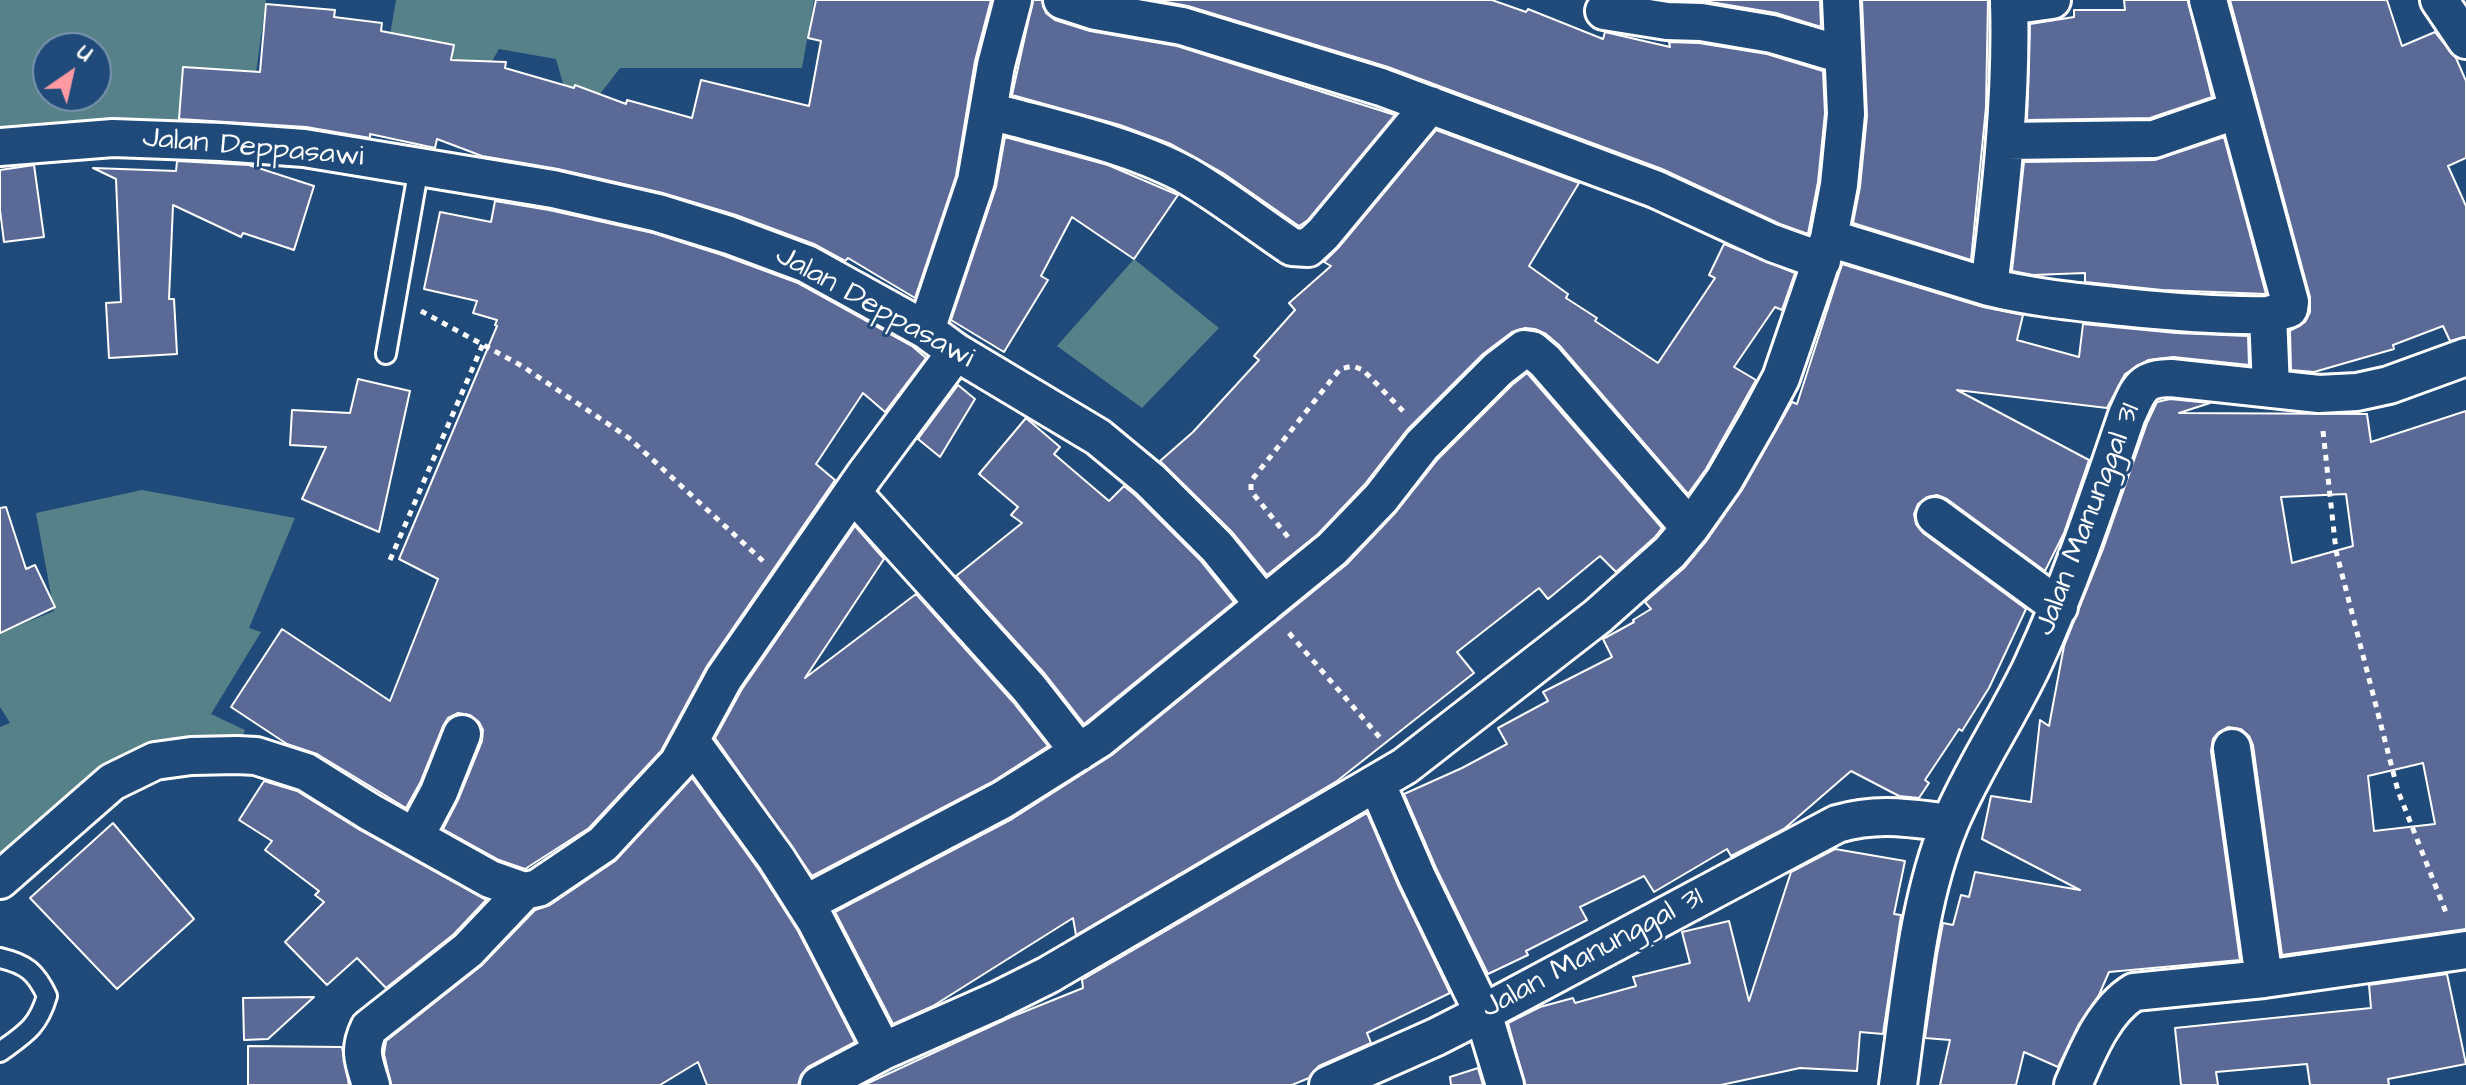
<!DOCTYPE html>
<html>
<head>
<meta charset="utf-8">
<style>
	body { margin:0 }
	#map { position:relative; width:2466px; height:1085px; overflow:hidden; background:#1f4a7a; font-family:"Architects Daughter",sans-serif }
	canvas { display:block }
	.north { position:absolute; left:32px; top:32px; width:80px; height:80px; box-sizing:border-box; background:#1f4a7a; border:2px solid #7992af; border-radius:50%; rotate:34deg; font-size:22px; font-weight:700; line-height:32px; text-align:center; color:#fff }
	.north::after { content:''; display:block; margin:auto; width:28px; height:36px; background:#ff9aa2; clip-path:polygon(50% 0,100% 100%,50% 72%,0 100%) }
</style>
</head>
<body>
<div id="map">
<canvas width="2466" height="1085"></canvas>
<div class="north">U</div>
</div>
<script>
const g = document.querySelector('canvas').getContext('2d');
g.lineJoin = 'round';
function fillPath(path, color) { g.fillStyle = color; g.fill(path, 'evenodd'); }
function strokePath(path, color, width, dash) { g.strokeStyle = color; g.lineWidth = width; g.lineCap = dash ? 'butt' : 'round'; g.setLineDash(dash || []); g.stroke(path); }
function drawText(font, color, halo, rows, align = 'center') {
  g.font = font + ' "Architects Daughter",sans-serif'; g.lineWidth = 6; g.setLineDash([]); g.textBaseline = 'middle'; g.strokeStyle = halo; g.fillStyle = color; for (const [text, x, y, turn = 0] of rows) {
    g.save(); g.translate(x, y); g.rotate((+turn || 0) * Math.PI / 180); g.textAlign = isNaN(turn) ? turn : align; if (halo) g.strokeText(text, 0, 0); g.fillText(text, 0, 0); g.restore();
  }
}
fillPath(new Path2D(`
	M0 0H266L247 138 0 132ZM48 48H96V96H48Z
	M396 0H814L802 68H620L600 94 564 87 556 59 499 49 480 83 455 69 452 49 390 35Z
	M1134 259 1219 328 1142 408 1057 346Z
	M142 490 295 518 249 628 261 632 211 714 245 730 237 752H129L0 861V727L10 723 0 707V633L54 611 36 513Z`), '#568188');
const building = new Path2D(`
	M816 0H991L975 61 956 176 915 298 848 258 845 261 814 244 736 215 663 193 558 169 482 156 437 139 435 148 370 134V138L306 127 179 119 183 67 260 72 266 4 335 10 334 17 382 23 381 31 454 45 451 60 506 62 505 68 574 88 575 85 626 104 627 100 692 118 701 80 809 106 821 41 808 38Z
	M1033 0H1042L1046 13 1055 20 1090 31 1177 46 1395 115 1308 220 1299 226 1223 173 1171 144 1120 125 1012 95Z
	M1155 0H1492L1526 12 1528 9 1603 39 1605 32 1670 47 1669 42 1699 43 1767 54 1823 71 1825 113 1818 182 1808 234 1780 224 1662 169 1388 67 1188 6Z
	M1669 0H1820L1821 27 1776 13 1704 1Z
	M1862 0H1988L1986 107 1971 260 1853 223 1860 187 1867 116Z
	M2124 0H2188L2212 97 2150 118 2027 120 2030 24 2074 17V10H2125Z
	M2230 0H2387L2402 46 2435 32 2456 58 2466 81V158L2448 166 2466 206V337L2450 341 2443 326 2393 345 2394 349 2314 372 2291 370 2290 331 2305 322 2310 312V297Z
	M1436 130 1579 183 1529 266 1568 294 1566 298 1597 318 1595 321 1658 363 1715 278 1709 275 1724 244 1795 273 1782 310 1775 307 1734 367 1756 380 1706 469 1688 494 1559 345 1546 334 1535 329 1525 328 1512 332 1483 354 1407 430 1365 484 1318 534 1267 575 1232 532 1160 461 1193 432 1259 360 1254 356 1295 310 1289 303 1331 266 1324 262 1339 247Z
	M1005 137 1108 165 1178 195 1134 259 1072 217 1041 276 1048 280 1004 352 951 320 996 187Z
	M2224 137 2266 294 2162 290 2085 282V273L2033 275 2012 271 2024 162 2155 160Z
	M177 161 249 165 314 186 294 250 243 233 241 237 173 205 169 299H174L177 354 109 358 106 303 121 302 116 179 93 168 176 171Z
	M34 165 44 237 4 242 0 210V170Z
	M495 201 549 210 653 233 722 255 798 283 912 346 926 358 885 412 863 393 816 464 835 480 707 666 661 751 589 828 525 869 499 860 443 829 458 800 482 741 483 730 479 722 470 715 458 713 448 718 443 726 420 783 406 808 317 754 287 744 231 707 282 629 390 701 438 579 399 559 497 326 495 325 497 320 473 313 477 301 424 289 440 212 491 222Z
	M1842 264 1983 307 2023 315 2017 340 2079 357 2083 324 2176 333 2248 336 2249 365 2173 357 2148 360 2125 374 2107 408 1957 390 2089 460 2064 533 2045 571 1947 499 1937 495 1927 497 1918 504 1914 514 1916 524 1923 533 2026 609 1989 688 1962 731 1959 729 1925 780 1929 783 1919 798 1899 796 1851 771 1784 829 1731 856 1727 849 1654 892 1644 876 1580 907 1587 920 1526 951 1528 955 1488 974 1436 868 1404 794 1462 768 1507 744 1498 728 1548 701 1543 692 1612 657 1603 639 1634 622 1633 620 1651 609 1645 602 1684 568 1707 540 1742 490 1792 402 1797 404Z
	M1527 373 1662 528 1655 537 1616 572 1600 556 1548 599 1539 588 1457 652 1474 673 1337 781 1076 935 1073 918 933 1006 893 1024 835 912 1012 819 1112 755 1347 564 1396 512 1438 459 1512 385Z
	M358 379 410 391 379 532 302 499 326 447 290 445 292 410 350 413Z
	M958 385 975 399 940 457 918 439Z
	M2170 399 2210 403 2179 413 2367 414 2371 442 2466 411V929L2282 955 2253 745 2249 736 2241 729 2228 727 2219 732 2213 739 2211 751 2240 960 2109 972 2099 995 2079 1024 2058 1067 2024 1052 2016 1085H1940L1950 1040 1925 1038 1937 955 1943 923 1953 925 1961 895 1969 897 1975 872 2080 890 1982 839 1991 796 2031 802 2040 720 2049 726 2064 646 2103 549 2147 423 2157 402ZM2346 494 2353 546 2292 563 2281 497ZM2423 763 2435 824 2374 831 2368 776Z
	M1026 418 1060 447 1054 454 1109 501 1124 486 1136 496 1201 561 1234 602 1084 724 1045 674 956 576 1022 523 1011 515 1018 507 979 474Z
	M6 507 26 569 35 565 55 607 0 633V508Z
	M855 526 884 559 805 678 916 594 1013 702 1048 746 992 782 812 876 715 738 742 689Z
	M692 778 759 870 798 931 855 1042 808 1067 801 1075 798 1085H707L698 1062 660 1085H391L384 1054 386 1041 481 966 535 910 550 905 615 861Z
	M264 781 297 791 360 830 486 900 454 934 386 988 357 958 327 985 285 942 324 902 315 895 319 891 265 850 272 841 239 820Z
	M1367 813 1398 885 1450 993 1367 1033 1371 1043 1319 1066 1309 1078 1292 1085H864L1011 1017 1083 988 1082 980Z
	M113 823 194 919 117 989 30 898Z
	M1835 849 1905 861 1894 914 1901 915 1883 1034 1860 1032 1857 1071 1800 1068 1721 1085H1525L1508 1023 1540 1007 1573 998 1575 1003 1636 986 1633 977 1690 963 1682 932 1729 921 1749 1001 1791 872Z
	M2447 974 2466 1064 2388 1079 2389 1085H2310L2307 1064 2216 1072 2218 1085H2181L2175 1028 2371 1008 2369 985Z
	M314 997 268 1039 244 1040 243 998Z
	M248 1046 342 1047 349 1085H248Z
	M1478 1068 1483 1085H1451L1450 1077Z`);
fillPath(building, '#5b6996');
strokePath(building, '#fff', 2);
const service = new Path2D(`
	M386 354 419 167
	M0 958C26 964 36 972 47 996 38 1027 25 1034 0 1052`);
const minor = new Path2D(`
	M1062 0 1096 11 1182 26 1381 87 1655 189 1772 243 1822 261
	M2208 0 2290 302 2289 309 2268 315
	M2439 0 2466 40
	M2009 6 2052 0
	M1604 11 1667 21 1701 22 1772 34 1843 55
	M990 111C1051 128 1128 144 1184 174 1221 195 1256 223 1292 247L1308 248 1323 234 1430 105
	M2005 141 2154 139 2238 110
	M0 147 113 138 221 142 304 148 553 189 658 213 729 235 807 264 926 330 956 352 1098 437 1150 480 1217 547 1264 605
	M1829 238 1989 287C2001 192 2012 96 2009 0
	M1989 287C2034 298 2078 302 2124 307 2172 312 2219 316 2268 315L2271 388
	M926 330 976 181 996 65 1013 0
	M853 493 1029 688 1079 752
	M1935 516 2059 607
	M691 741 776 858 816 921 883 1051
	M2232 748 2264 979
	M1377 784 1417 877 1483 1013 1505 1085
	M415 837 439 792 462 734
	M0 880 112 782 155 761 191 756 237 755 256 756 306 772 370 812 490 879 524 891 538 888 603 844 678 763 724 678 864 476 956 352
	M805 904 1002 800 1099 739 1332 549 1381 498 1422 445 1498 369 1524 349 1532 350 1545 361 1690 528
	M371 1085C364 1062 358 1051 369 1028L468 950 524 891
	M819 1085 883 1051 996 1001 1048 975 1405 766 1598 616 1670 552 1690 528 1724 480 1758 421 1781 378 1829 238 1839 185 1846 114 1841 0
	M1328 1085 1436 1037 1483 1013 1837 824C1878 812 1909 818 1950 823
	M1898 1085C1910 1000 1917 902 1950 823 1973 768 2007 719 2032 666 2070 584 2098 500 2127 415 2139 390 2140 378 2171 378L2319 394 2357 392 2389 385 2466 357
	M2073 1085C2087 1053 2103 1011 2134 992L2264 979 2466 950`);
strokePath(service, '#fff', 24);
strokePath(minor, '#fff', 42);
strokePath(new Path2D(`
	M421 311 522 366 629 438 763 561
	M2323 431 2336 551 2398 791 2447 915
	M1288 537 1251 491V481L1340 369 1353 366 1363 370 1403 411
	M390 560 483 344
	M1289 633 1382 740`), '#fff', 5, [6, 6]);
strokePath(service, '#1f4a7a', 18);
strokePath(minor, '#1f4a7a', 36);
drawText('30px', '#fff', '#1f4a7a', [
	["Jalan Deppasawi",253,149,5],
	["Jalan Deppasawi",874,308,29],
	["Jalan Manunggal 31",2089,520,-69],
	["Jalan Manunggal 31",1593,954,-28]
]);
</script>
</body>
</html>
